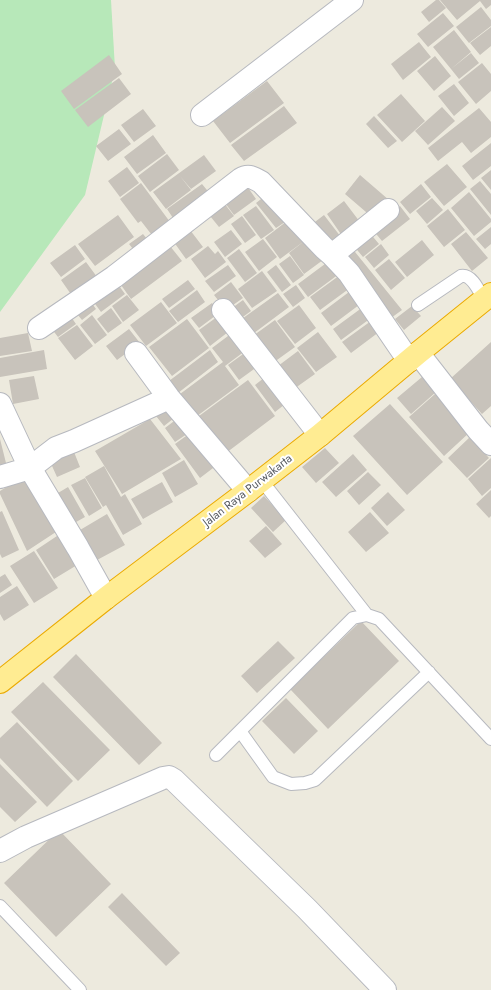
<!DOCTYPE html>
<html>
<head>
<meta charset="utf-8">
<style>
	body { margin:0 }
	canvas { display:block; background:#edeade }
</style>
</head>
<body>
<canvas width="491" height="990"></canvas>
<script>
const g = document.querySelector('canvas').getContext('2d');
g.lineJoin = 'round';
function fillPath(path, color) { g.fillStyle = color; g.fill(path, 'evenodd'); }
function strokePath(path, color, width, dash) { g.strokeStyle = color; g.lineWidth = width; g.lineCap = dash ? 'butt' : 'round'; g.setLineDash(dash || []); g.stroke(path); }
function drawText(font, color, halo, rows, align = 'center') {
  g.font = font + ' Jost,sans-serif'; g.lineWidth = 4; g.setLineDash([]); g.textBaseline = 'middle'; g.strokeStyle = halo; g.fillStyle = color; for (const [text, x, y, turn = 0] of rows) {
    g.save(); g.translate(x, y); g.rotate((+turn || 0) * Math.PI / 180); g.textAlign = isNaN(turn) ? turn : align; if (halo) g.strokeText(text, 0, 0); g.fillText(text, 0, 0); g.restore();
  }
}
fillPath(new Path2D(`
	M0 0H111L115 69 85 195 0 312Z`), '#b7e8b9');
fillPath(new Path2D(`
	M436 0H439L446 8 429 22 421 12Z
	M440 0H491V5L486 9 480 1 457 20Z
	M481 7 491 20V26L469 43 456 27Z
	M443 13 454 26 428 47 417 34Z
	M491 27V46L480 55 470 43Z
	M454 30 471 52 451 69 433 47Z
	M419 42 431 57 403 80 391 64Z
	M471 53 479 63 459 79 451 69Z
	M109 55 122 74 74 109 61 91Z
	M435 56 451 76 434 91 417 71Z
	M482 63 491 74V91L476 104 458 82Z
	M119 78 131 94 88 127 75 110Z
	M267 81 284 103 230 143 213 121Z
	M454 84 469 103 454 116 438 96Z
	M401 94 425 121 402 142 377 115Z
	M284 106 297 123 244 161 231 145Z
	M442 107 455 121 428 145 415 131Z
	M479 108 491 122V137L471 153 462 142 438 161 428 148Z
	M143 109 156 126 134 142 121 125Z
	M374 116 397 141 388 148 366 124Z
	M119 129 131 144 108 161 96 146Z
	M153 135 166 153 137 174 124 157Z
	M491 143V166L473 180 462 166Z
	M167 154 179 170 150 192 138 176Z
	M204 155 216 171 191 189 180 176 191 190 166 209 153 192Z
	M447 164 467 187 444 206 424 182Z
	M127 167 139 183 120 197 108 181Z
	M491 170V190L481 178Z
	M360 175 389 200 373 218 345 194Z
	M480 181 491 194V215L470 189Z
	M244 182 256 199 234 215 222 199Z
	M141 183 173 226 155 239 141 221 138 223 120 199Z
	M202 184 211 195 175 221 167 209Z
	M421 184 431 197 410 214 400 202Z
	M469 192 491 219V222L474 236 451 208Z
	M265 196 285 222 276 228 256 203Z
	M432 198 443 210 427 224 416 211Z
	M221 199 234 216 219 227 206 211Z
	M344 201 363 226 345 240 327 214Z
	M256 206 274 230 261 239 243 215Z
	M400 206 410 219 382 241 372 229Z
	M448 209 465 230 444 247 427 226Z
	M118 215 134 237 95 266 78 244Z
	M324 215 344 241 330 251 311 225Z
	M242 216 256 235 245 243 231 224Z
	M291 218 307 239 280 259 265 238Z
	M187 226 203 247 186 259 171 238Z
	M491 227V244L485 249 476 239Z
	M231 230 242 244 225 257 214 242Z
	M369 232 379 244 363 257 353 245Z
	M466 232 488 258 472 271 451 244Z
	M143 234 151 244 137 254 129 244Z
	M263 239 277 257 259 271 245 252Z
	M307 239 323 260 304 274 289 253Z
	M422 240 434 255 407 277 395 262Z
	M166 241 182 261 131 299 116 278Z
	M381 244 389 255 374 268 365 257Z
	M75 245 85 259 61 277 50 263Z
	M208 246 215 254 218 251 226 262 205 278 191 259Z
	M351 247 402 310 391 318 339 255Z
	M239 249 257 273 245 282 227 258Z
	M290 256 304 275 293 283 279 264Z
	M389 259 405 278 391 290 375 270Z
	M329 261 339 274 308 297 298 284Z
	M86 262 100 281 75 300 61 280Z
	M228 265 236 276 214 292 205 281Z
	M276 265 291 285 282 292 267 272Z
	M262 271 277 291 252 308 238 289Z
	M340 275 350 288 320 310 310 297Z
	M114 279 125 294 101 312 90 297Z
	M188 280 195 289 169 308 162 299Z
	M231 282 243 298 226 310 214 295Z
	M296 285 305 298 293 307 283 294Z
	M353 289 363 302 331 326 321 313Z
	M197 290 205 302 178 322 169 311Z
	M278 293 289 307 250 336 239 321Z
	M127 295 139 310 123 322 112 306Z
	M88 298 96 309 82 320 73 309Z
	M243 300 251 311 236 322 228 311Z
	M161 302 177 323 146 346 130 325Z
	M212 303 219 313 199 328 191 318Z
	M299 305 316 328 295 344 277 321Z
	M412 306 421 316 404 330 395 319Z
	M363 307 371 318 341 340 333 329Z
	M111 308 122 323 108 333 97 319Z
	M67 311 76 324 58 337 48 324Z
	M221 314 232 329 210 346 199 330Z
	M92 315 107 335 95 344 80 325Z
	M187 319 209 348 172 376 149 347Z
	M275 320 295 347 270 365 250 338Z
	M371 321 379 332 351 353 342 342Z
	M77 325 93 346 75 360 58 338Z
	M129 329 140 343 117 360 106 346Z
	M236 330 249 348 225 366 239 385 193 419 176 397 223 362 212 348Z
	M318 332 337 357 316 372 297 348Z
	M28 333 32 351 0 356V338Z
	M491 342V406L482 414 450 379Z
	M250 349 261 364 239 380 228 365Z
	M44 350 47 369 0 377V358Z
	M210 350 218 362 178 393 169 381Z
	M298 351 315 374 291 391 274 369Z
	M269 374 289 401 275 412 255 385Z
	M34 376 39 399 13 404 9 380Z
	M422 377 436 392 411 414 397 398Z
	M248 380 275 416 226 453 199 416Z
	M435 394 470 432 444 456 409 417Z
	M167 401 178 415 164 426 152 411Z
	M390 404 443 462 407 495 353 436Z
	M182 415 193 430 175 442 165 428Z
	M150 419 181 459 122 494 95 451Z
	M193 431 217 465 200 478 175 444Z
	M470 437 489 458 467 478 448 458Z
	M0 439 7 467 0 469Z
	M72 447 80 467 57 477 48 457Z
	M325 448 339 463 316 483 302 467Z
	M353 454 367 470 336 497 322 482Z
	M491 458V488L482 496 468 479Z
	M184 460 198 484 175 497 162 473Z
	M104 466 121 497 125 494 142 524 123 535 106 505 103 507 85 477Z
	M368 472 381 485 359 505 347 491Z
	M28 474 62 528 27 551 0 494V491Z
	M85 478 102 508 89 516 71 485Z
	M162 482 173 502 143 519 131 499Z
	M68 487 85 517 69 526 53 496Z
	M491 490V516L489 518 476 504Z
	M388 492 405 510 387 526 371 508Z
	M264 496 286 520 273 532 251 508Z
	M2 511 19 550 2 558 0 554V512Z
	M370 512 389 533 366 552 348 532Z
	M107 514 125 545 97 560 80 530Z
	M266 526 282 544 265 558 249 541Z
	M63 532 82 562 54 579 36 550Z
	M34 551 58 588 34 603 10 566Z
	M5 574 12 585 0 593V577Z
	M17 586 29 605 4 621 0 614V597Z
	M361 621 399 661 328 729 290 689Z
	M278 641 295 658 257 693 241 676Z
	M76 654 162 743 139 765 53 677Z
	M43 682 110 750 78 781 11 712Z
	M286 698 318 731 294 754 262 721Z
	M17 722 73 781 47 807 0 758V738Z
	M0 764 37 802 15 822 0 807Z
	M59 830 111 884 56 937 4 883Z
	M122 893 180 953 166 966 108 907Z`), '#c8c3bb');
const service = new Path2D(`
	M418 305 461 276C472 274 479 291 484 300
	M262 481 367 615
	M240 731 273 777 291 784 305 783 315 780 429 672
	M216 755 353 618 367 615 379 619 491 739
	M0 906 80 990`);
const minor = new Path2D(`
	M202 115 352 0
	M332 255 388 210
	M223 310 320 435
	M39 328 114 277 241 179C249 174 253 178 261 182L324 248 332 255 349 273 409 361
	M136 353 169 398 248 491
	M418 353 478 430 491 444
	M0 404 30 468 78 548 106 598
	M0 477 30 468 56 448 74 441 169 398
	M0 851 26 837 163 778 169 777 174 780 307 909 385 990`);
const trunk = new Path2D(`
	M0 682 106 598 248 491 320 435 418 353 491 294`);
strokePath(service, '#b7b9bf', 14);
strokePath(minor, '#b7b9bf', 24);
strokePath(trunk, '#ebaa00', 24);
strokePath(service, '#fff', 12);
strokePath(minor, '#fff', 22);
strokePath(trunk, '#ffec92', 22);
drawText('12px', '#575b61', '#fff', [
	["Jalan Raya Purwakarta",248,491,-38]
]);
</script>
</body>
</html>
